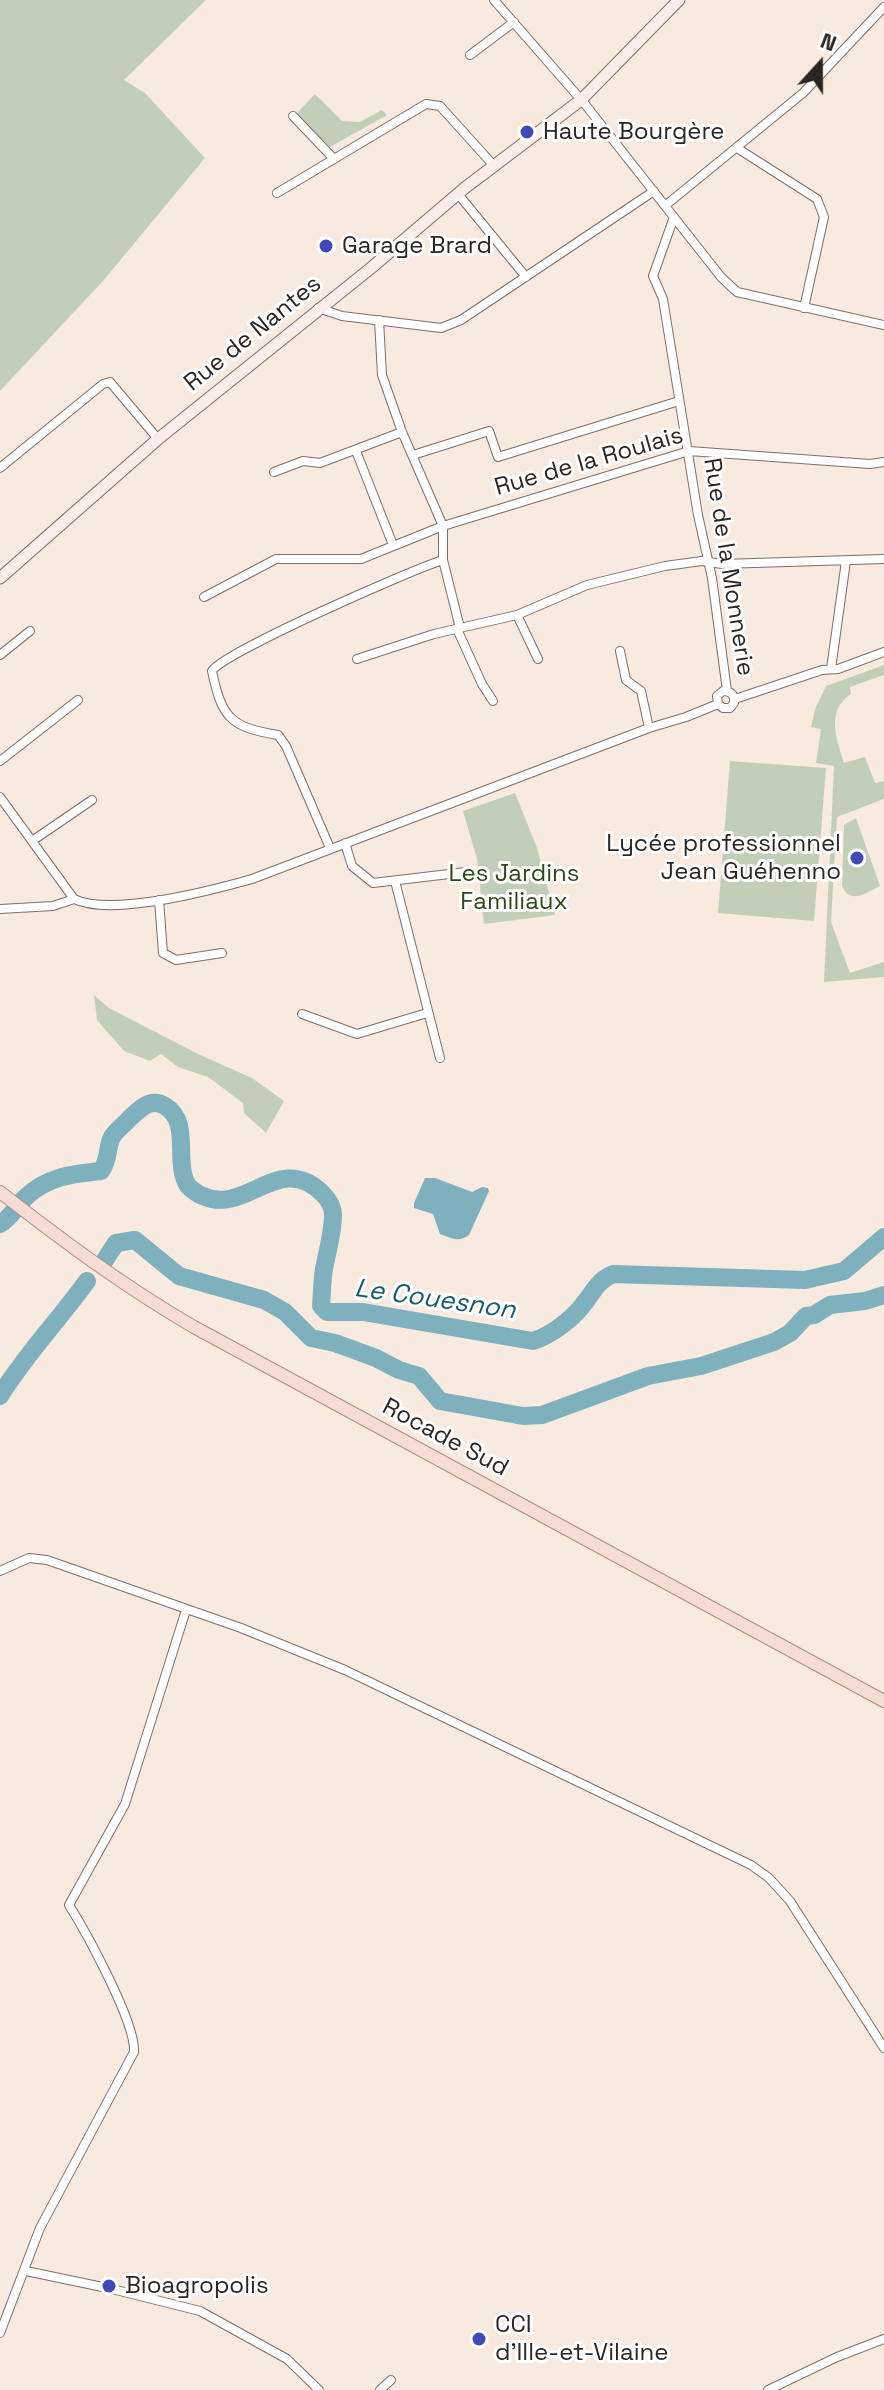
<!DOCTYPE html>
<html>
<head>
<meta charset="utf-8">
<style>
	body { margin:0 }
	#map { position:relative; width:884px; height:2390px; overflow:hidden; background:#f9eadf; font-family:"Space Grotesk",sans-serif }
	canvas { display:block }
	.north { position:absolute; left:780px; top:24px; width:80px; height:80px; -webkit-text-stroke:6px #fff; paint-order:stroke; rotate:21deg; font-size:22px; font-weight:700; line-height:32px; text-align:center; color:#2b2622 }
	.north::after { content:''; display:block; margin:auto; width:28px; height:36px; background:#2b2622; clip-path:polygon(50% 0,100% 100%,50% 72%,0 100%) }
</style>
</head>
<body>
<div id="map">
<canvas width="884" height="2390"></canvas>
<div class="north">N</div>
</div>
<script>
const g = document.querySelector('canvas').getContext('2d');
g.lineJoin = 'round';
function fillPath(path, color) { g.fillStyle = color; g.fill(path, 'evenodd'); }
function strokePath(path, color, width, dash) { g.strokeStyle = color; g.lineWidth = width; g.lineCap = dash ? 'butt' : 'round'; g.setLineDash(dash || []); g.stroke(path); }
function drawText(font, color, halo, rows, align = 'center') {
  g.font = font + ' "Space Grotesk",sans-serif'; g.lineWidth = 6; g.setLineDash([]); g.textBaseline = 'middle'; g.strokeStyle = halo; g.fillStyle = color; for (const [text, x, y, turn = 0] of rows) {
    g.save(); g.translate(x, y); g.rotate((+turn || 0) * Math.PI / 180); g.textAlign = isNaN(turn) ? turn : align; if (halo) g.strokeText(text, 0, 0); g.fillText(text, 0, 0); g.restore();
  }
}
fillPath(new Path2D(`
	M0 0H206L124 80 145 93 205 158 103 281 0 391Z
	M315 94 342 121 360 122 382 110 387 115 330 147 299 117 298 112Z
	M884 665V675L850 687 851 694C825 711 837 740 844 763L865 757 875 783 884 781V799L837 817 831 922 850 973 884 962V977L824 982 834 766 816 763 821 729 811 727 815 709 826 686Z
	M730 761 826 768 814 921 718 913Z
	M515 793 537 848 555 915 484 924 477 859 463 811Z
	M856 818 880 886C866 893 850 905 842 886L844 825Z
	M94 995 109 1008 198 1054 252 1078 284 1101 266 1133 244 1113 243 1103 208 1077 178 1067 161 1054 150 1061 124 1051 97 1020Z`), '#c2cfb8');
fillPath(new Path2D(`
	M425 1178H435L472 1192 482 1187 488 1188 489 1191 469 1235C459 1243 451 1238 440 1234L433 1214 414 1208V1203Z`), '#7eb0bd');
strokePath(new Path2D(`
	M0 1224C12 1217 16 1206 26 1197 48 1176 73 1174 101 1171 110 1159 106 1149 112 1137 116 1130 124 1125 129 1119 140 1109 150 1097 165 1106 192 1122 173 1162 188 1186 191 1189 199 1195 203 1196 246 1216 279 1150 323 1194 328 1199 333 1207 333 1215 333 1233 327 1252 324 1269 322 1281 322 1294 321 1306L327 1312H363L533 1341C552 1335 574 1318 586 1301 595 1289 599 1280 613 1274L805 1280 844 1271 884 1237
	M105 1260 116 1243 135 1240 179 1276 264 1300 285 1312 311 1338 335 1343 376 1358 399 1370 419 1376 440 1401 523 1416 542 1415 648 1376 701 1366 774 1342 790 1333 806 1316 814 1315 830 1305 865 1301 884 1295
	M0 1396C25 1355 59 1320 87 1281`), '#7eb0bd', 18);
const street = new Path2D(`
	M494 0 584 103 721 277 737 292 884 325
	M470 55 514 22
	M293 116 334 159
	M737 148 817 199 824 217 804 308
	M277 193 426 104 440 106 495 167
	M458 194 526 277
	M666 205 803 93 884 7
	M674 217 653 276 663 299 698 515 712 578 727 691
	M318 308 342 316 441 328 461 320 654 191
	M356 451 393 545
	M413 455 489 431 498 457 679 401
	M0 468 103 384 110 382 158 439
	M274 472 303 461 320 463 402 432
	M204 597 276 559H361L443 526 689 451 870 464 884 462
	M517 615 538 659
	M460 628 517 615 587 585 665 566 702 561 722 564 884 559
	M457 629 482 684 493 701
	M620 651 626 680 641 691 649 728
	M0 655 30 631
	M357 659 434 634 460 628 443 560V526L402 432 382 375 379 320
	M831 669 846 561
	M735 699 822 670 838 669 884 652
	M0 761 78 700
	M0 797 74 899C111 917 213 890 252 879L649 728 686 717 718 704 723 708H730L734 703C735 695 731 691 723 691L717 696 718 704
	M32 841 92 800
	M345 843 352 866 373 883 466 872
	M330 848 286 746 278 735C231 727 222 719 212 671 222 653 413 569 443 560
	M395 881 440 1058
	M159 900 163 953 176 960 222 953
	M0 909 53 906 74 899
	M302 1014 357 1034 427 1013
	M0 1571 29 1558 47 1560 241 1628 345 1670 751 1865 769 1878 790 1901 884 2048
	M26 2271 112 2289 200 2311 287 2359 319 2390
	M0 2333 40 2228 134 2052C136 2023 86 1932 69 1905L125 1804 186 1610
	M380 2390 391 2380
	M768 2390 837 2357 884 2339`);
const secondary = new Path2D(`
	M0 578 158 439 371 268 466 187 581 100 679 0`);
const primary = new Path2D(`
	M0 1192C63 1241 125 1287 194 1327L884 1701`);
strokePath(street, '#7d6f66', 10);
strokePath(secondary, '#7d6f66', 13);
strokePath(primary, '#ac8d84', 14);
strokePath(street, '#fff', 8);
strokePath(secondary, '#fbedea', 11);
strokePath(primary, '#f7dcd4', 12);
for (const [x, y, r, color] of [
	[527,132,8,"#4148bc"],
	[326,246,8,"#4148bc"],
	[857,858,8,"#4148bc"],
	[109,2286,8,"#4148bc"],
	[479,2339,8,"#4148bc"]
]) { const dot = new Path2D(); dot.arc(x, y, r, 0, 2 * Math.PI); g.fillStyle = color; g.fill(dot); strokePath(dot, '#fff', 3); }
drawText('24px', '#2b2622', '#fff', [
	["Haute Bourgère",543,132],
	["Garage Brard",342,246],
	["Lycée professionnel",841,844,"right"],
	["Jean Guéhenno",841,872,"right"],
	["Bioagropolis",125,2286],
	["CCI",495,2325],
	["d'Ille-et-Vilaine",495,2353]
], 'left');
drawText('24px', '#2b2622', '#fff', [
	["Rue de Nantes",253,334,-39],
	["Rue de la Roulais",589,462,-16],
	["Rue de la Monnerie",728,567,81],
	["Rocade Sud",445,1438,28]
]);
drawText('24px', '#2e4913', '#fff', [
	["Les Jardins",514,874],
	["Familiaux",514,902]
]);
drawText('italic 26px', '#175b69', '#fff', [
	["Le Couesnon",435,1300,8]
]);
</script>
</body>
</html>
